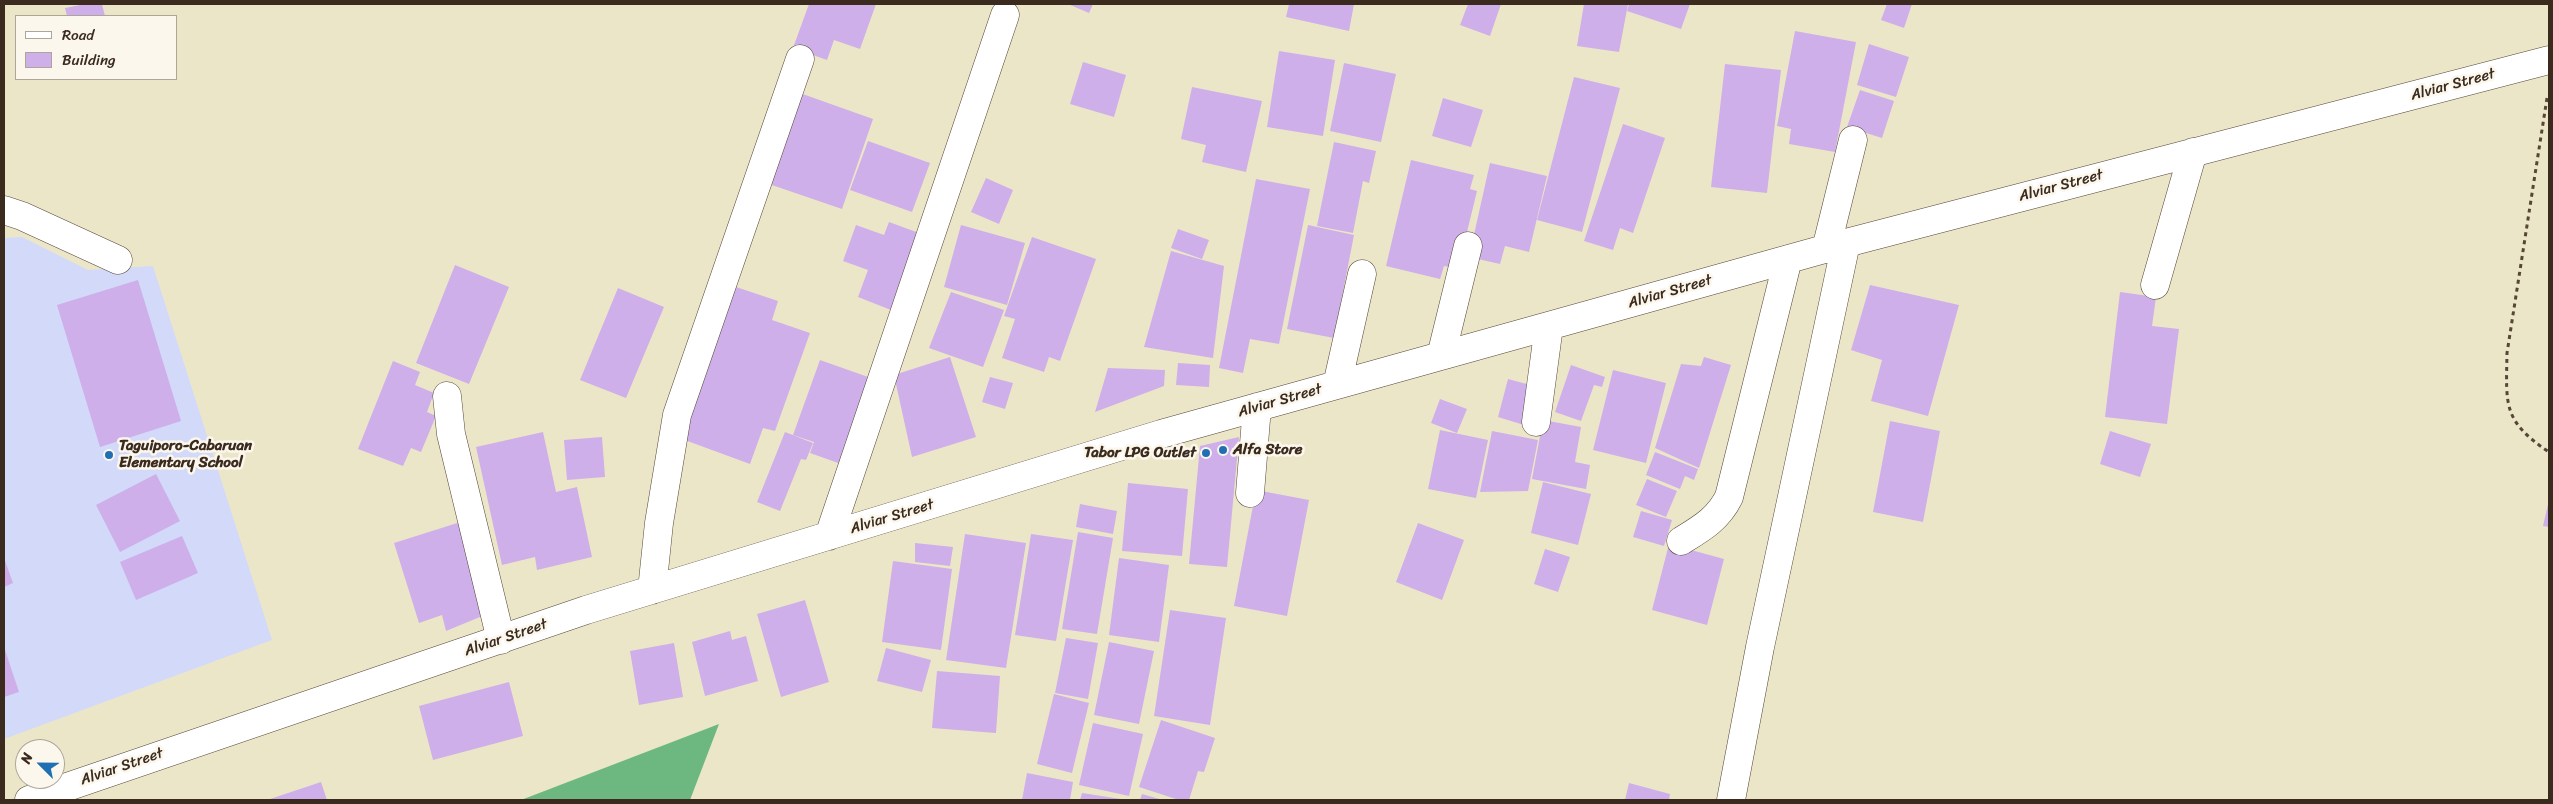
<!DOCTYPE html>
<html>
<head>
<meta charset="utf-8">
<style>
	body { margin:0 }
	#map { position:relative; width:2553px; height:804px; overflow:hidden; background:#ece6c8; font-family:Sriracha,sans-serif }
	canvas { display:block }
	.frame { position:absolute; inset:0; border:5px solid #3b2a1e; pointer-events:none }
	.legend { position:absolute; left:15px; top:15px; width:162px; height:65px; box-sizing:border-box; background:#fbf7ec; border:1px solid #aea59a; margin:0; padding:6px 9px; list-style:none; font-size:15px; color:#3b2a1e }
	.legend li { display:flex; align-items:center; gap:10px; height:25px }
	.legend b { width:25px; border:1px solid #aea59a }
	.north { position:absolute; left:15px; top:739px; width:50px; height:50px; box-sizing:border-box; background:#fbf7ec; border:1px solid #aea59a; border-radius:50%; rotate:293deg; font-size:14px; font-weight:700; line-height:20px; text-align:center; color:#3b2a1e }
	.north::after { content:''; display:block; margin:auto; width:18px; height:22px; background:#1f6fb2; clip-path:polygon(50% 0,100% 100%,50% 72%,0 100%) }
</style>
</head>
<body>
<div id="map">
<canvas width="2553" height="804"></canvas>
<div class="frame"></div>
<ul class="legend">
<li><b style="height:6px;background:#fff"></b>Road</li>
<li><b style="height:14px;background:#ceafea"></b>Building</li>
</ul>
<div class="north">N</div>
</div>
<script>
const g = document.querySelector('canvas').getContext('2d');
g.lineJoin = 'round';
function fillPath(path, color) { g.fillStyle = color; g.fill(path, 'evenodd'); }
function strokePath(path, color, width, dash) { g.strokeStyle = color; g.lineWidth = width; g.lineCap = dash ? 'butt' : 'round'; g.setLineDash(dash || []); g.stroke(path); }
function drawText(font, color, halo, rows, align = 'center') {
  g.font = font + ' Sriracha,sans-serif'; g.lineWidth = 5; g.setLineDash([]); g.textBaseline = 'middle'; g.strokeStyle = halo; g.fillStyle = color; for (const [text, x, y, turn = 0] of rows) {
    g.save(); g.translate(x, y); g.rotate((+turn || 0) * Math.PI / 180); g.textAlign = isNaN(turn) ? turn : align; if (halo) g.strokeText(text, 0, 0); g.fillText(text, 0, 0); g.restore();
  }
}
fillPath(new Path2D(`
	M22 237 88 270 153 266 272 640 4 739V238Z`), '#d2d9f9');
fillPath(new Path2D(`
	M719 724 690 800H521Z`), '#6cb880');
fillPath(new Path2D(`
	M85 4H102L105 16H67L65 8Z
	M809 4H876L860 49 834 40 827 60 793 48Z
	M1068 4H1093L1089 13Z
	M1289 4H1354L1349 31 1286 17Z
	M1468 4H1501L1490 36 1460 25Z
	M1584 4H1628L1619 52 1577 46Z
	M1629 4H1690L1681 29 1627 11Z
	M1887 4H1912L1904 28 1881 20Z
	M1795 31 1856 42 1835 152 1789 144 1791 129 1777 126Z
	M1869 44 1909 57 1896 97 1857 85Z
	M1279 51 1335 60 1323 136 1267 127Z
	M1083 62 1126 75 1114 117 1070 104Z
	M1344 63 1396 74 1381 142 1330 131Z
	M1725 64 1781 70 1767 193 1711 187Z
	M1574 77 1620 88 1582 232 1537 220Z
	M1192 87 1262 101 1246 172 1202 162 1206 145 1181 139Z
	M1860 90 1894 101 1882 138 1847 127Z
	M797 92 873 119 842 209 766 183Z
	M1443 98 1483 110 1471 147 1432 136Z
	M1623 124 1665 138 1633 233 1620 228 1613 250 1584 241Z
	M868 141 930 163 912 212 850 190Z
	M1334 142 1376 151 1369 183 1363 181 1353 233 1317 226Z
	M1411 160 1474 175 1470 189 1477 191 1458 269 1444 266 1440 279 1386 266Z
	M1490 163 1547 176 1529 252 1505 246 1500 264 1469 257Z
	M986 178 1013 190 999 224 971 212Z
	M1256 179 1310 189 1279 344 1250 339 1243 373 1219 368Z
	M889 222 919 233 891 310 858 297 868 270 843 261 856 225 884 235Z
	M961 225 1025 243 1007 305 944 287Z
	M1308 225 1354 235 1334 338 1287 329Z
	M1178 229 1209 240 1202 259 1171 248Z
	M1032 237 1096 259 1060 361 1049 357 1044 372 1002 358 1015 319 1004 316Z
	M1171 251 1224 266 1213 358 1144 347Z
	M455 265 509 287 469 384 416 363Z
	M138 280 181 421 100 447 57 305Z
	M1870 285 1959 305 1928 416 1871 401 1882 360 1851 350Z
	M736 287 778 301 772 320 810 333 775 431 763 428 750 464 682 439Z
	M618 288 664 307 626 398 580 380Z
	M951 292 1004 310 983 367 929 348Z
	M2120 292 2156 297 2152 326 2179 329 2167 424 2105 417Z
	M950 357 976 437 912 457 894 375Z
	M1704 357 1731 365 1699 468 1655 448 1681 364 1701 366Z
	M820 360 871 378 841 464 810 453 814 442 793 435Z
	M393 361 420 372 415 385 434 393 427 412 436 416 421 452 411 448 403 466 358 449Z
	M1178 363 1210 365 1209 387 1176 385Z
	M1571 365 1605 377 1602 387 1594 385 1581 421 1555 412Z
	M1108 368 1165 370 1164 386 1095 412Z
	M1613 370 1666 383 1646 463 1593 450Z
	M990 377 1013 383 1005 409 982 402Z
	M1508 379 1534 386 1524 425 1498 417Z
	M1440 399 1467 409 1457 433 1431 423Z
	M1543 420 1581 427 1575 462 1590 465 1586 489 1532 479Z
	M1890 421 1940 431 1923 522 1873 512Z
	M1440 430 1488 440 1476 498 1428 489Z
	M1492 431 1538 440 1528 491 1480 492Z
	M2110 431 2151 444 2140 477 2100 464Z
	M543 432 556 492 577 487 592 557 537 570 535 557 502 565 476 447Z
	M785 432 813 443 806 460 801 459 780 511 757 502Z
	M602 437 605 477 567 480 564 440Z
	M1239 437 1227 567 1189 564 1200 446Z
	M1655 452 1698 469 1694 480 1685 476 1680 489 1646 475Z
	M156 474 180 521 120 552 96 505Z
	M1647 479 1677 491 1666 517 1636 505Z
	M1543 482 1591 494 1578 545 1531 533Z
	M1128 483 1188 489 1182 556 1122 551Z
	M1256 490 1309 500 1287 616 1234 606Z
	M2549 500V527L2543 526Z
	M1080 504 1117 511 1113 534 1076 527Z
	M1641 511 1672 520 1664 546 1633 537Z
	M470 519 492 612 446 631 442 615 419 623 394 543Z
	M1418 523 1464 540 1442 600 1396 582Z
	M1078 532 1113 538 1097 634 1062 629Z
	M965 534 1026 543 1006 668 946 660Z
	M1031 534 1073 540 1056 641 1015 635Z
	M182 536 198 573 136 600 120 562Z
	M915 543 953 547 950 566 915 562Z
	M1669 544 1724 559 1707 625 1652 610Z
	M1545 549 1570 557 1558 592 1534 584Z
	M4 558 13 583 4 587Z
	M1119 558 1169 565 1159 642 1109 635Z
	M893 561 952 569 941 650 882 642Z
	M805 600 829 682 781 697 757 614Z
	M1170 610 1226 618 1210 725 1154 716Z
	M730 631 732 640 746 636 758 681 705 696 692 642Z
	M1066 638 1098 643 1088 699 1055 693Z
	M1109 642 1154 651 1139 724 1094 715Z
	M674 643 683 697 639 705 630 651Z
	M4 647 19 692 4 697Z
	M886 648 931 660 922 692 877 681Z
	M937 671 1000 676 996 733 932 728Z
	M509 682 523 736 433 760 419 706Z
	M1054 694 1089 703 1072 773 1037 764Z
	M1161 720 1215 738 1204 772 1198 771 1189 800H1179L1139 787Z
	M1093 723 1143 734 1129 796 1079 785Z
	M1027 773 1073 782 1070 800H1022Z
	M321 782 327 800H267Z
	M1629 783 1670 794 1669 800H1625Z
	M1082 793 1121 799V800H1080Z
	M1142 794 1163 800H1140Z`), '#ceafea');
const minor = new Path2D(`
	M4 210 22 216 118 260
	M1826 249 1853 140
	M2155 285 2193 152
	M1441 356 1468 246
	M1337 385 1362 274
	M447 396 451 434 501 640
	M1536 422 1549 326
	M1250 493 1257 407
	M829 536 1005 15
	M1681 541C1702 528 1718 519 1729 497L1788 259
	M652 590 659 523 677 415 800 59
	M29 800 586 610 1161 434 1846 243 2549 60
	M1731 800 1760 647 1846 243`);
strokePath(minor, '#564638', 29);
strokePath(new Path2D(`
	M2547 98 2507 353C2506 406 2503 421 2549 452`), '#564638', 3, [4, 4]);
strokePath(minor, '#fff', 28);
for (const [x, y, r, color] of [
	[1223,450,5,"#1f6fb2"],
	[1206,453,5,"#1f6fb2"],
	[109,455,5,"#1f6fb2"]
]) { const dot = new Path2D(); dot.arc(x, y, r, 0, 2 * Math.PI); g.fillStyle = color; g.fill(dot); strokePath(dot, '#fbf7ec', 2); }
drawText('15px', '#3b2a1e', '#fbf7ec', [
	["Alviar Street",2453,85,-15],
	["Alviar Street",2061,186,-15],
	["Alviar Street",1670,292,-16],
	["Alviar Street",1280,401,-16],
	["Alviar Street",892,517,-17],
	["Alviar Street",506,638,-19],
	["Alviar Street",122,767,-19]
]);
drawText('bold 15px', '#3b2a1e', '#fbf7ec', [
	["Taguiporo-Cabaruan",119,446],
	["Elementary School",119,463],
	["Alfa Store",1233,450],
	["Tabor LPG Outlet",1196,453,"right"]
], 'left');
</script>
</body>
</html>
